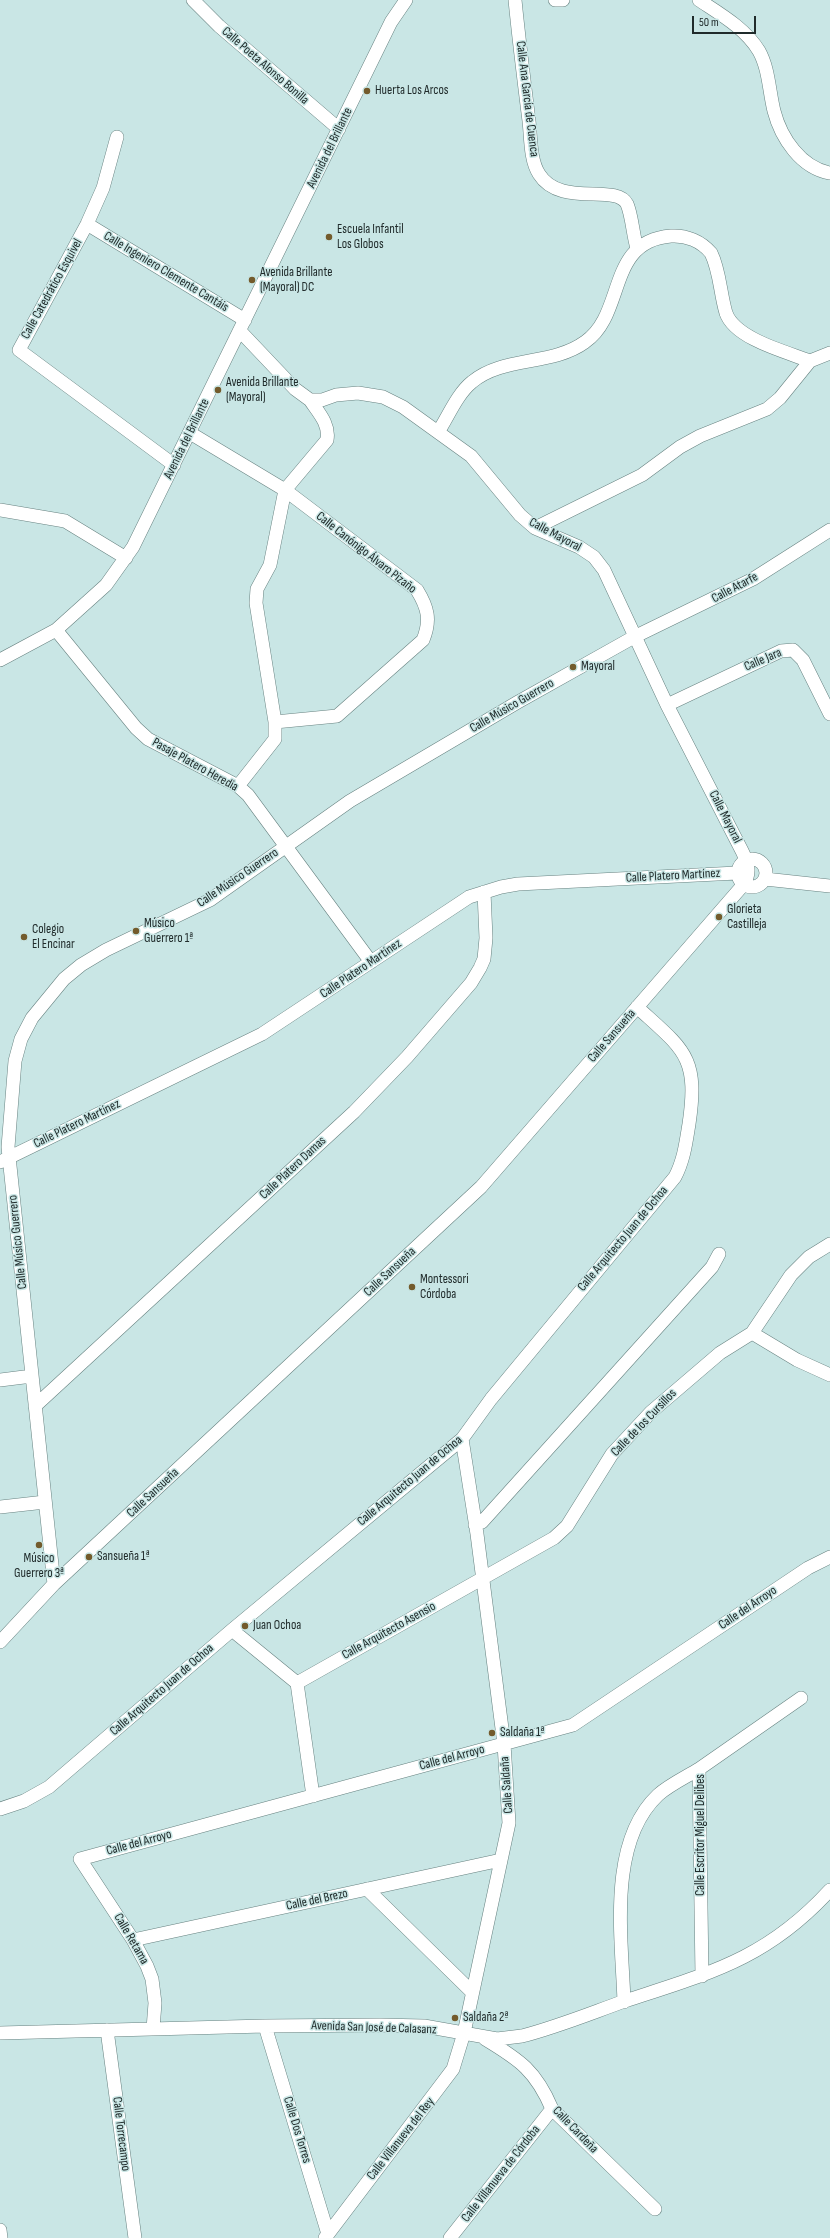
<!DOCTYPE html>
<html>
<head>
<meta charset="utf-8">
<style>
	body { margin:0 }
	#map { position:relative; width:830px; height:2238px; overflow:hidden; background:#c9e6e5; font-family:"Sofia Sans Condensed",sans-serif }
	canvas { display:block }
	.scale { position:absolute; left:692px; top:16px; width:64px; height:18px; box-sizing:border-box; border:2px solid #202b2b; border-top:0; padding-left:5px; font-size:12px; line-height:14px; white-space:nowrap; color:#202b2b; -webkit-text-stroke:3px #c9e6e5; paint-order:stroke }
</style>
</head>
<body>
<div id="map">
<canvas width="830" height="2238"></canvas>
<div class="scale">50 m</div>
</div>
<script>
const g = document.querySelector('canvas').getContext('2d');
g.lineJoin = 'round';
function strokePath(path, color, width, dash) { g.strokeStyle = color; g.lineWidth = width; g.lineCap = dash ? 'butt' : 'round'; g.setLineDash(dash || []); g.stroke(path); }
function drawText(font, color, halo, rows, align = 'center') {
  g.font = font + ' "Sofia Sans Condensed",sans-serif'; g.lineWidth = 3; g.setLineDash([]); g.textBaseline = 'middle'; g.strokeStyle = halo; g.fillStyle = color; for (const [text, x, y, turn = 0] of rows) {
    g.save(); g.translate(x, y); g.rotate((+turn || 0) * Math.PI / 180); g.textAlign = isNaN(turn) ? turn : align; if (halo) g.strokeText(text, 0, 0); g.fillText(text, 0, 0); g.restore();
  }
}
const minor = new Path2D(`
	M193 0 219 26 339 129
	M515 0C519 40 524 81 529 121 531 138 530 160 539 174 560 208 616 183 627 204 632 215 633 236 637 248
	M555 0H563
	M699 0C720 14 745 28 759 51 769 69 769 91 774 111 781 138 801 168 830 173
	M117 137 103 188 87 224 19 350 174 465
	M87 224 245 320
	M438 432C448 417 457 394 472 382 503 356 552 366 585 342 626 314 606 241 671 236 686 235 701 241 711 253 720 271 720 293 726 313 735 339 787 352 810 361
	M190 433 285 490 417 590C428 608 431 620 423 640L337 716 275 722
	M0 510 65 521 126 558
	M535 528 642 475 680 447 700 436 767 409 780 398 810 361 830 353
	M56 630 136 728 148 739 238 786 248 795 371 962
	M0 660 56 630 106 585 133 547 391 22 406 0
	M667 705 781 651 793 650 803 660 830 714
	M238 786 275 739V722L256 603 257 589 270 565 285 490 327 440C330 424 318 412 310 400
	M738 873a14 14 0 1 1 28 0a14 14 0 1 1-28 0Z
	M765 879 830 886
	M0 1162 262 1034 469 897 501 887 518 884 737 873
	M752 1333 797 1360 830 1375
	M0 1380 32 1376
	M35 1406 354 1112 407 1057 471 983 480 968 484 959 486 938 484 892
	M0 1507 45 1502
	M475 1525 482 1522 712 1267 719 1254
	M54 1584 8 1147 15 1061 21 1039 32 1018 64 979 81 965 106 950 210 900 350 801 518 702 634 637 753 579 830 530
	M232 1630 297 1683 313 1796
	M0 1642 54 1584 481 1187 744 884C751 872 748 863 742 851L667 705 604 570 594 557 579 547 535 528 520 515 471 456 403 407 383 397 358 393 336 395 322 400H310L295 389 240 331
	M297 1683 554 1538 567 1526 612 1454 651 1412 720 1353 752 1333 791 1275 809 1257 830 1244
	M0 1809 24 1801 49 1787 232 1630 462 1439 491 1399 675 1177C684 1160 686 1142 689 1124 699 1056 684 1050 637 1007
	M367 1889 472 1992
	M133 1940 501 1860
	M702 1976 699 1769 801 1698
	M624 2002C622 1938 607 1843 658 1795 669 1785 686 1777 699 1769
	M265 2026 328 2234
	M153 2029 155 2003 152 1979 147 1966 133 1940 80 1859 573 1725 808 1568 830 1557
	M107 2030 135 2238
	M0 2033 265 2026 380 2025 424 2026 497 2039 522 2036C557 2027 591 2013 625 2001 710 1973 767 1959 830 1890
	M485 2039C520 2060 536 2071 552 2109L655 2209
	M0 2230 1 2238
	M325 2238 453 2069 464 2033 509 1823 504 1744 477 1534 462 1439
	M450 2238 552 2109`);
strokePath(minor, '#678280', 14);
strokePath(minor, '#fff', 13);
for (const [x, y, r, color] of [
	[367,91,4,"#735b2c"],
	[329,237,4,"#735b2c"],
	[252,280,4,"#735b2c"],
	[218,390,4,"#735b2c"],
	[573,667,4,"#735b2c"],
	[719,917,4,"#735b2c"],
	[136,931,4,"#735b2c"],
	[24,937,4,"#735b2c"],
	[412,1287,4,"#735b2c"],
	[39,1545,4,"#735b2c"],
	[89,1557,4,"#735b2c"],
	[245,1626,4,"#735b2c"],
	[492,1733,4,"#735b2c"],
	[455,2018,4,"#735b2c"]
]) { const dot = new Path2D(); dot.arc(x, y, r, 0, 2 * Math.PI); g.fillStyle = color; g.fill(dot); strokePath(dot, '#c9e6e5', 1.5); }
drawText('13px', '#202b2b', '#c9e6e5', [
	["Calle Poeta Alonso Bonilla",265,66,41],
	["Calle Ana García de Cuenca",527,99,83],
	["Avenida del Brillante",330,148,-64],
	["Calle Ingeniero Clemente Cantáis",166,272,31],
	["Calle Catedrático Esquivel",52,289,-61],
	["Avenida del Brillante",187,439,-64],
	["Calle Mayoral",555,535,28],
	["Calle Canónigo Álvaro Pizaño",366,553,38],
	["Calle Atarfe",735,588,-28],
	["Calle Jara",763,660,-23],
	["Calle Músico Guerrero",512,706,-30],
	["Pasaje Platero Heredia",195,765,29],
	["Calle Mayoral",725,817,63],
	["Calle Platero Martínez",673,876,-3],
	["Calle Músico Guerrero",238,878,-34],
	["Calle Platero Martínez",361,969,-34],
	["Calle Sansueña",612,1036,-49],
	["Calle Platero Martínez",77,1124,-26],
	["Calle Platero Damas",293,1168,-43],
	["Calle Arquitecto Juan de Ochoa",623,1239,-50],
	["Calle Músico Guerrero",18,1242,-96],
	["Calle Sansueña",390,1272,-43],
	["Calle de los Cursillos",644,1423,-46],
	["Calle Arquitecto Juan de Ochoa",410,1481,-40],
	["Calle Sansueña",153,1493,-43],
	["Calle del Arroyo",748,1608,-34],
	["Calle Arquitecto Asensio",389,1631,-29],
	["Calle Arquitecto Juan de Ochoa",162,1690,-41],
	["Calle del Arroyo",452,1758,-15],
	["Calle Saldaña",507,1785,-94],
	["Calle Escritor Miguel Delibes",701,1835,-90],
	["Calle del Arroyo",139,1843,-15],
	["Calle del Brezo",317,1900,-12],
	["Calle Retama",131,1939,60],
	["Avenida San José de Calasanz",374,2028,2],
	["Calle Dos Torres",297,2130,73],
	["Calle Cardeña",575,2130,46],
	["Calle Torrecampo",121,2134,83],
	["Calle Villanueva del Rey",401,2139,-52],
	["Calle Villanueva de Córdoba",501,2174,-52]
]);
drawText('13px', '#202b2b', '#c9e6e5', [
	["Huerta Los Arcos",375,91],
	["Escuela Infantil",337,230],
	["Los Globos",337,245],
	["Avenida Brillante",260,273],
	["(Mayoral) DC",260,288],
	["Avenida Brillante",226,383],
	["(Mayoral)",226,398],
	["Mayoral",581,667],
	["Glorieta",727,910],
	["Castilleja",727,925],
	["Músico",144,924],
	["Guerrero 1ª",144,939],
	["Colegio",32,930],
	["El Encinar",32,945],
	["Montessori",420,1280],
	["Córdoba",420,1295],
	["Sansueña 1ª",97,1557],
	["Músico",39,1559,"center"],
	["Guerrero 3ª",39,1574,"center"],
	["Juan Ochoa",253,1626],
	["Saldaña 1ª",500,1733],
	["Saldaña 2ª",463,2018]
], 'left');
</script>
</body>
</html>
